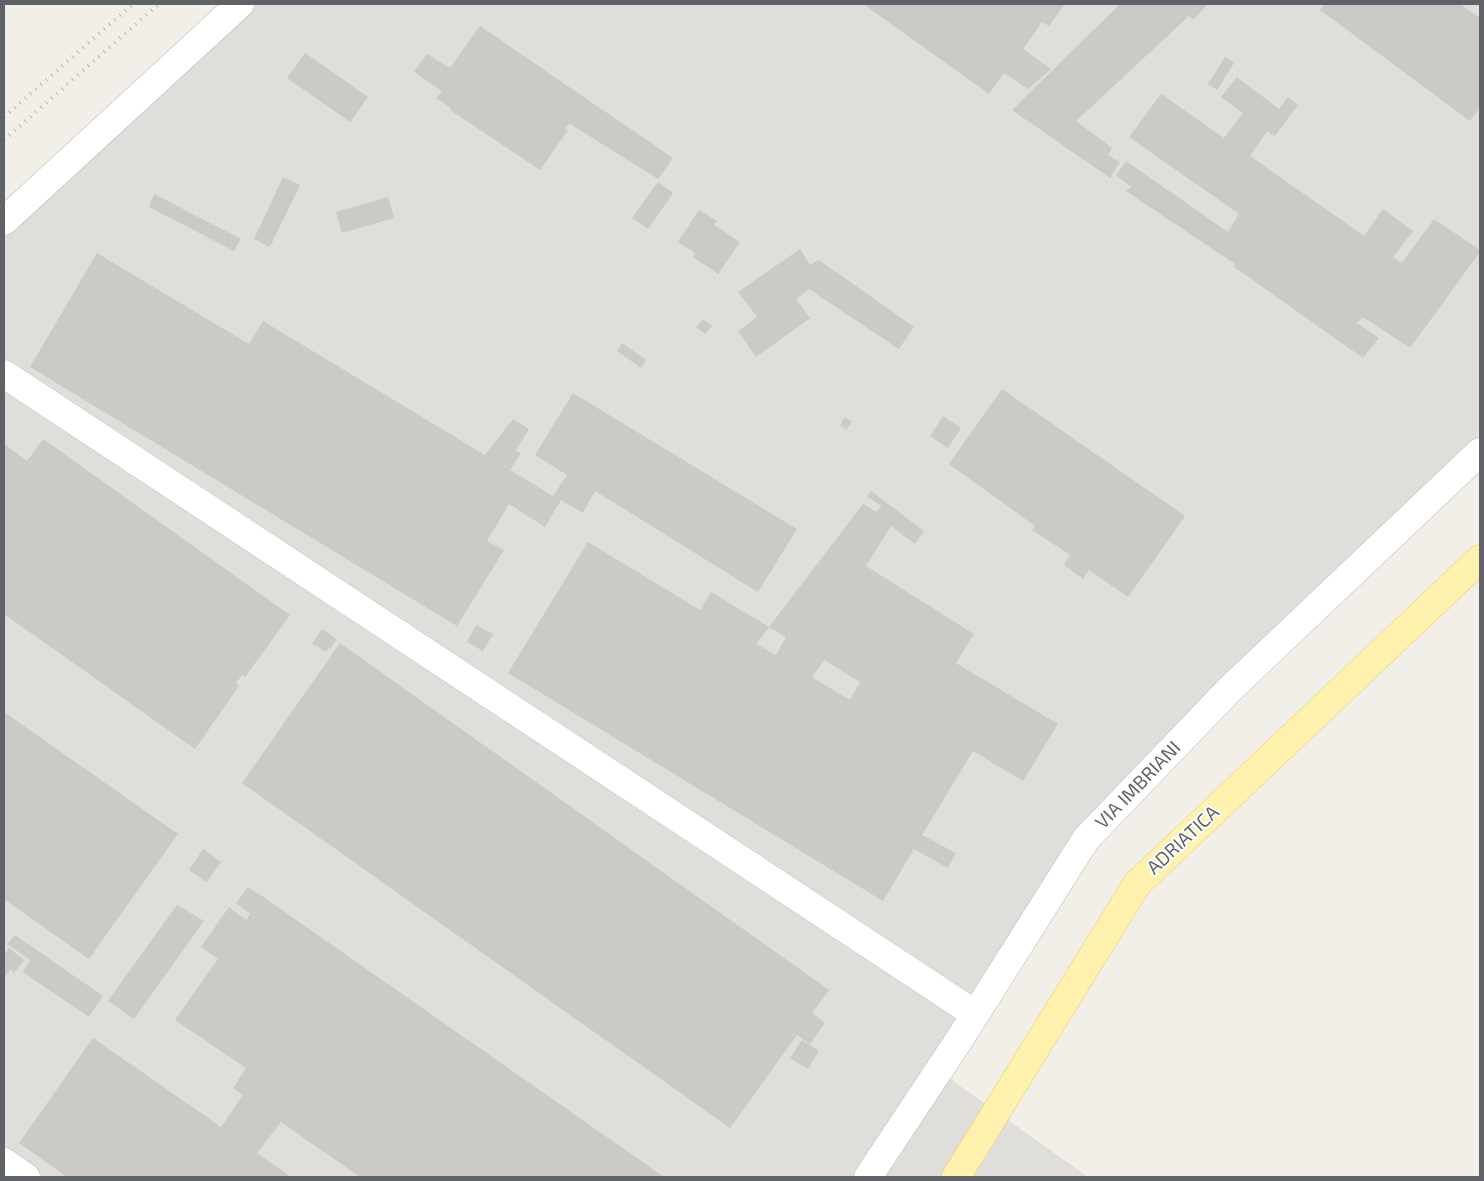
<!DOCTYPE html>
<html>
<head>
<meta charset="utf-8">
<style>
	body { margin:0 }
	#map { position:relative; width:1484px; height:1181px; overflow:hidden; background:#f1efe8; font-family:"Exo 2",sans-serif }
	canvas { display:block }
	.frame { position:absolute; inset:0; border:5px solid #5f6368; pointer-events:none }
</style>
</head>
<body>
<div id="map">
<canvas width="1484" height="1181"></canvas>
<div class="frame"></div>
</div>
<script>
const g = document.querySelector('canvas').getContext('2d');
g.lineJoin = 'round';
function fillPath(path, color) { g.fillStyle = color; g.fill(path, 'evenodd'); }
function strokePath(path, color, width, dash) { g.strokeStyle = color; g.lineWidth = width; g.lineCap = dash ? 'butt' : 'round'; g.setLineDash(dash || []); g.stroke(path); }
function drawText(font, color, halo, rows, align = 'center') {
  g.font = font + ' "Exo 2",sans-serif'; g.lineWidth = 4; g.setLineDash([]); g.textBaseline = 'middle'; g.strokeStyle = halo; g.fillStyle = color; for (const [text, x, y, turn = 0] of rows) {
    g.save(); g.translate(x, y); g.rotate((+turn || 0) * Math.PI / 180); g.textAlign = isNaN(turn) ? turn : align; if (halo) g.strokeText(text, 0, 0); g.fillText(text, 0, 0); g.restore();
  }
}
fillPath(new Path2D(`
	M240 4H1480V452L1086 839 939 1071 1088 1177H4V221Z`), '#e0deda');
fillPath(new Path2D(`
	M863 4H1065L1049 26 1042 22 1023 49 1051 69 1028 89 1004 73 989 94Z
	M1120 4H1208L1193 20 1189 16 1076 121 1112 148 1108 155 1120 162 1110 178 1012 110Z
	M1324 4H1460L1480 18V108L1470 121 1320 10Z
	M480 26 673 158 658 179 570 124 565 128 568 130 540 170 450 110 451 108 436 98 442 91 414 72 427 54 450 68Z
	M305 53 368 97 350 122 287 78Z
	M1225 57 1234 63 1217 90 1208 84Z
	M1237 77 1279 109 1288 97 1298 105 1275 136 1267 131 1250 156 1364 236 1383 209 1413 231 1393 257 1402 263 1434 219 1480 250V252L1410 348 1363 317 1357 323 1379 338 1363 358 1233 266 1235 264 1126 191 1131 187 1116 175 1126 161 1228 232 1239 214 1129 137 1161 94 1224 138 1243 113 1221 97Z
	M283 177 300 185 270 247 254 239Z
	M658 182 673 193 648 229 632 218Z
	M154 194 241 239 234 251 149 207Z
	M388 197 394 218 342 233 336 212Z
	M699 210 717 221 714 225 740 242 718 274 693 257 695 253 678 242Z
	M800 249 810 265 819 260 914 327 899 349 809 289 796 299 810 318 756 357 738 331 757 317 738 292Z
	M97 253 249 344 263 321 485 455 513 419 529 429 516 450 521 453 510 470 553 496 567 475 535 455 573 393 797 529 758 592 595 491 583 513 561 500 545 527 509 504 487 541 504 550 457 626 30 367Z
	M703 319 712 326 705 334 696 327Z
	M622 343 646 360 641 368 617 351Z
	M1002 389 1185 516 1128 597 1089 570 1083 579 1064 565 1070 555 1032 530 1035 526 949 464Z
	M943 416 961 428 948 448 930 436Z
	M845 417 852 422 846 430 840 425Z
	M43 439 290 615 245 677 242 675 236 683 239 686 195 749 4 614V444L27 461Z
	M871 491 924 531 915 544 891 526 866 566 974 634 956 663 1058 724 1023 781 973 751 922 835 956 853 948 868 914 849 883 901 508 673 588 542 700 610 711 592 769 627 756 644 776 655 786 637 769 627 863 504 876 512 882 506 867 497ZM824 660 860 682 850 700 812 677Z
	M476 625 493 634 483 651 467 642Z
	M322 629 337 639 331 648 329 647 326 652 312 644Z
	M340 643 829 990 812 1013 825 1023 810 1044 797 1035 730 1128 242 783Z
	M4 712 178 834 89 959 4 899Z
	M203 849 221 862 207 882 189 870Z
	M248 887 262 896 664 1177H360L281 1122 257 1153 291 1177H67L19 1143 93 1038 221 1127 243 1095 233 1088 246 1068 175 1020 218 959 201 947 229 907 246 920 250 914 236 903Z
	M177 905 204 921 134 1019 108 1001Z
	M15 935 103 996 89 1017 23 972 30 960 7 944Z
	M9 948 24 960 14 973 11 969 4 978V955Z
	M802 1040 819 1051 808 1069 790 1058Z`), '#cccac5');
const minor = new Path2D(`
	M4 221 240 4
	M4 374 975 1014
	M4 1162 26 1177
	M868 1177 961 1037 1086 839 1229 690 1480 452`);
const major = new Path2D(`
	M956 1177 1137 884 1480 559`);
strokePath(minor, '#b5b8bc', 29);
strokePath(major, '#f2c960', 29);
strokePath(minor, '#fff', 28);
strokePath(major, '#fff2af', 28);
strokePath(new Path2D(`
	M4 117 133 4
	M4 140 159 4`), '#b6b7b8', 4, [1, 6]);
drawText('19px', '#5f6368', '#fff', [
	["VIA IMBRIANI",1138,785,-46],
	["ADRIATICA",1183,840,-43]
]);
</script>
</body>
</html>
